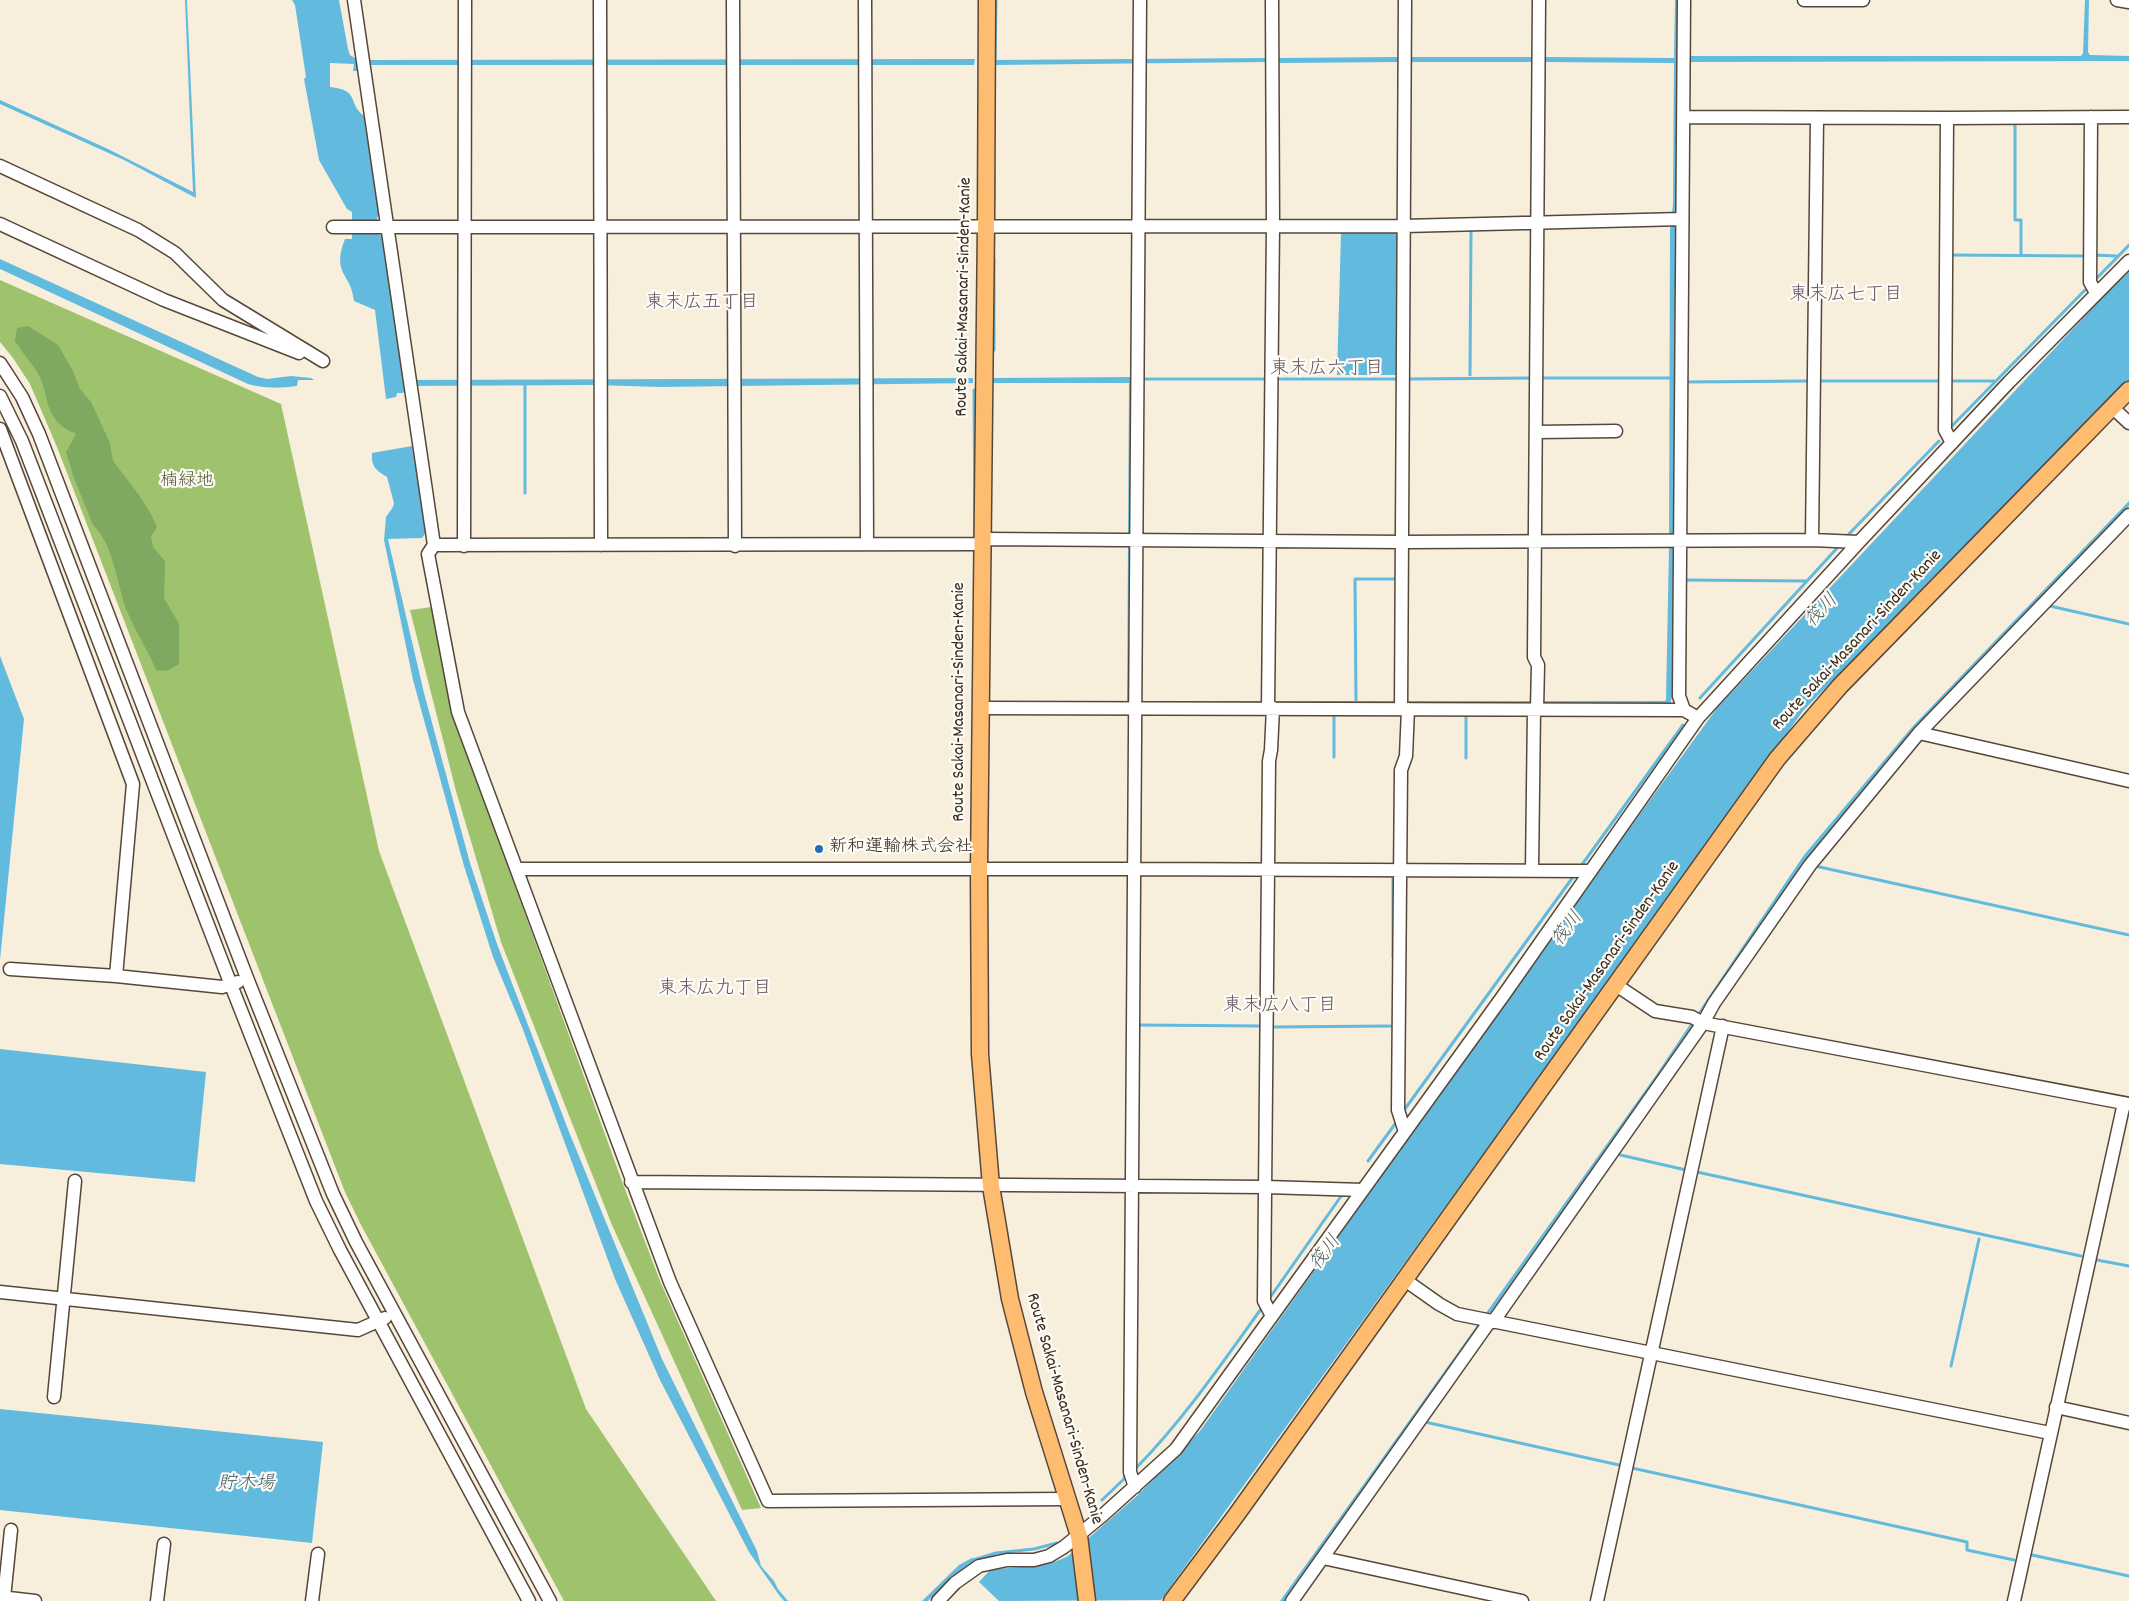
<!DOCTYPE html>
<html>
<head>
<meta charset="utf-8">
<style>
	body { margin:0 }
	canvas { display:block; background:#f7eedc }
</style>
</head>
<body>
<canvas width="2129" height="1601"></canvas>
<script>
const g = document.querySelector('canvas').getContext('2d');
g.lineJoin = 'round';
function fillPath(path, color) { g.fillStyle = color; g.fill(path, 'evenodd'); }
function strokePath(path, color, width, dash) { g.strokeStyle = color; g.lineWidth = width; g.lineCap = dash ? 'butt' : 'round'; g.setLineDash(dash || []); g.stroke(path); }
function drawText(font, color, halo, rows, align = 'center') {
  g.font = font + ' Dekko,"Klee One",sans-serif'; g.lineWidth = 4.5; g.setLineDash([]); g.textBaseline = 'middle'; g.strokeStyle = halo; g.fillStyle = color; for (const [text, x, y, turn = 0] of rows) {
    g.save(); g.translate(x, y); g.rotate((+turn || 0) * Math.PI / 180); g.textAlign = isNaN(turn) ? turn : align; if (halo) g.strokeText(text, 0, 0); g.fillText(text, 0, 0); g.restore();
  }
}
fillPath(new Path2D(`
	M0 280 281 404 379 851 586 1409 716 1601H564L360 1223 345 1192 57 447 30 384 13 358 0 342Z
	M432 607 451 710 623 1184 660 1281 761 1508 742 1510 612 1225 501 942 456 791 410 610Z`), '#9fc26c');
fillPath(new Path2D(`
	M28 326 58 345 73 371 80 389 91 402 110 443 113 461 139 495 151 514 157 527 151 537 153 547 165 561 164 598 179 624V664L167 671 156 670C148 650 135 631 127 611 116 583 115 547 93 525L74 478 66 452 76 434C40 418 52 396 36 370 29 360 21 351 15 341L17 328Z`), '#7fa860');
fillPath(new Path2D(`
	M185 0H187L196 198 124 160 0 104V100L108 149 193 192Z
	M292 0H339L348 49 350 55 358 60 975 59 974 65H359V71H353L354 64 330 63V87C362 90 346 105 366 117L380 214 377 218V231L385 241 406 380 973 378V383L660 387 595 385 407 386 403 393H397L396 397 386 399 375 310 354 301C351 272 331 275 345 239H352V212L347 209 319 160 304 79 306 77 295 5Z
	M1675 0H1679L1673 693 1670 705H1140V701H1665L1666 699 1669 547 1670 230 1673 204 1674 63 1544 62V57L1674 58Z
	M2085 0H2089L2088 52 2090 55 2129 56V61L1688 62V56H2081L2083 53Z
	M1399 57V62L1278 63V58Z
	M1412 57H1533V62H1412Z
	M1266 58V62L995 65V60Z
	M1341 233H1398L1397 375H1337Z
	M0 259 258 377 267 379 291 376 311 378 314 380H298L297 386C278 388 267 389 248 384L0 269Z
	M2129 272V381L1943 567 1803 711 1161 1600 999 1601 979 1582 990 1570C1017 1566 1044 1569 1068 1556L1138 1495 1200 1431 1600 869 1717 708 2103 297Z
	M1132 377 1131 705H1127L1129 383H989L994 378Z
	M412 446 426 532 422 538 388 539 424 693 454 804 470 863 497 944 569 1132 662 1359 757 1551 761 1566 774 1581 778 1589 788 1601H784L779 1595 749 1552 660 1380 615 1279 522 1027 493 957 464 866 413 680 384 540 386 517 393 507 394 503 387 477C376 470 371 467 372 453Z
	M2129 501V506L1913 730 1798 870 1657 1079 1285 1601H1280L1654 1078 1804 855 1912 727Z
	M0 656 24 719 0 960Z
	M0 1049 206 1072 195 1182 0 1164Z
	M0 1409 323 1442 312 1543 0 1510Z
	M972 1558H976L974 1562 945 1584 928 1601H922L959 1565Z`), '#62bbdf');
strokePath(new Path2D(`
	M995 65 996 0
	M2015 124V220H2021V256
	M994 198V173
	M1950 255 2086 256
	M2094 255 2117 256
	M2095 280 2129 245
	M994 350V259
	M1470 375 1471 231
	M1540 378H1672
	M1144 379H1267
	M1276 379H1398
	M1409 379 1532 378
	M1817 381H1941
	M1950 381H1994
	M525 382V493
	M1685 382 1810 381
	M974 390 975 534
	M1950 428 2085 290
	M1847 536 1939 441
	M1685 580 1805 581
	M2050 606 2129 624
	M1700 698 1839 546
	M1356 703 1355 579H1397
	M1466 716V758
	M1334 757V715
	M1581 866 1683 725
	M1815 866 2129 935
	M1391 875H1393V957
	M1137 1025 1262 1026
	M1271 1027 1392 1026
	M1402 1113 1573 877
	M1616 1154 1686 1170
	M1368 1161 1395 1124
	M1697 1172 2081 1256
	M2097 1260 2129 1266
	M1269 1299 1344 1192
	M1951 1366 1979 1239
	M1425 1422 1619 1465
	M1137 1467C1184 1419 1222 1363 1261 1309
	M1632 1468 1967 1542V1550L2014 1560
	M1102 1500 1124 1479 1125 1472
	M2032 1555 2129 1576
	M973 1560 996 1553 1034 1549 1057 1543`), '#62bbdf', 3);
const minor = new Path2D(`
	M354 0 434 545 428 554 458 712 670 1282 768 1501 1067 1499
	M600 0 601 545
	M733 0 735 546
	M865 0 867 544
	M1684 0 1679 696 1684 710 1698 718
	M1804 0H1863
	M2117 0 2129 2
	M1683 117 1947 118 2129 117
	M2091 117 2090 282 2096 293
	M1947 118 1945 430 1952 443
	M0 166 138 230 175 253 223 300 323 361
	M0 224 164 300 299 353
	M333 227 1404 226 1682 219
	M0 363 22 397 39 434 247 978 333 1194 356 1242 550 1601
	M0 396 22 441 231 985 316 1201 340 1250 529 1601
	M2112 407 2129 423
	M0 429 133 784 116 976
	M1537 432 1616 431
	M982 539 1403 542 1812 540 1859 542
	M1812 540 1817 118
	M434 545 982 544
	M464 546 465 0
	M981 708 1684 710
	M1268 708 1273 226 1272 0
	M1401 709 1405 0
	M1537 709 1538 665 1534 657 1539 0
	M1919 733 2129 781
	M518 869H1135L1591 871
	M1532 870 1534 709
	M10 969 116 976 222 987 238 982
	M1616 985 1655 1011 1692 1017 1703 1023 2129 1104
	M1405 1132 1398 1110 1401 770 1406 756 1408 709
	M631 1182 1266 1187 1363 1190
	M1405 1280 1439 1304 1457 1314 2050 1433
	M0 1292 358 1330 385 1318
	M1272 1316 1264 1301 1269 761 1271 750 1273 708
	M1493 1322 1703 1023 1714 1003 1810 865 1919 733 2129 515
	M54 1397 75 1181
	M2056 1407 2129 1423
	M1135 1487 1130 1472 1140 0
	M1323 1558 1522 1601
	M0 1597 35 1601
	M4 1598 11 1530
	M157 1601 164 1544
	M312 1601 318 1554
	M938 1601 955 1583 979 1566 1007 1560H1034L1049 1556 1064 1547 1103 1515 1176 1449 1503 996 1698 718 1859 542 2009 382 2129 261
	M1292 1601 1490 1321
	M1597 1601 1723 1026
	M2014 1601 2124 1103`);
const major = new Path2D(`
	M987 0 986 225 979 869 980 1054 991 1186 1010 1299 1034 1392 1079 1536 1087 1601
	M1172 1601 1237 1514 1777 759 1840 686 2129 390`);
strokePath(minor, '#57473a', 15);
strokePath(major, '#57473a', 19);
strokePath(minor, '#fff', 12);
strokePath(major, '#febc70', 16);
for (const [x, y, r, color] of [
	[819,849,5,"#1f6fb2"]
]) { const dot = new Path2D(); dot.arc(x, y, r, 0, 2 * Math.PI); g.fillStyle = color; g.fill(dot); strokePath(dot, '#fdfcf7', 2); }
drawText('18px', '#3b2a1e', '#fdfcf7', [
	["Route Sakai-Masanari-Sinden-Kanie",965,297,-89],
	["Route Sakai-Masanari-Sinden-Kanie",1858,641,-47],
	["Route Sakai-Masanari-Sinden-Kanie",961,702,-90],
	["Route Sakai-Masanari-Sinden-Kanie",1608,962,-55],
	["Route Sakai-Masanari-Sinden-Kanie",1063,1409,74]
]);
drawText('18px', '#595835', '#fdfcf7', [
	["楠緑地",187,483]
]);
drawText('18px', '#3b2a1e', '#fdfcf7', [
	["新和運輸株式会社",829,849]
], 'left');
drawText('19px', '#6a5360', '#fdfcf7', [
	["東末広七丁目",1846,296],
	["東末広五丁目",702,304],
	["東末広六丁目",1327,370],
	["東末広九丁目",715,990],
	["東末広八丁目",1280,1007]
]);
drawText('italic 19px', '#495d62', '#fdfcf7', [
	["筏川",1823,612,-46],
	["筏川",1569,930,-53],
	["筏川",1327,1254,-53],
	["貯木場",246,1485]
]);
</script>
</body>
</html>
